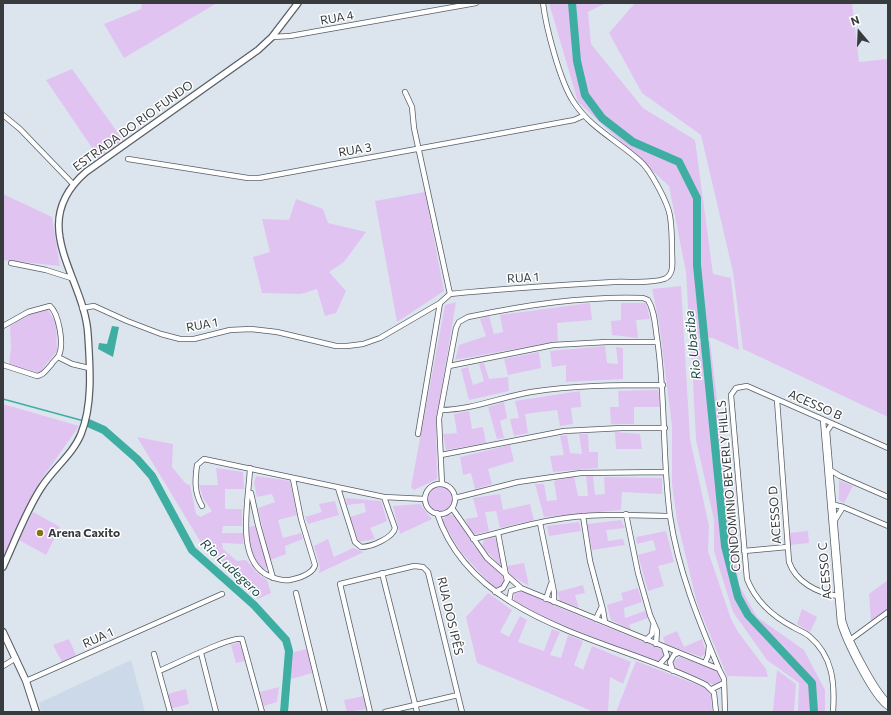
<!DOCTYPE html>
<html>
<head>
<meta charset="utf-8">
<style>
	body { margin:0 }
	#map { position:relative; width:891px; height:715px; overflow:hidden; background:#dce5ee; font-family:Commissioner,sans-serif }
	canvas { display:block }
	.frame { position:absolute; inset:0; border:4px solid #373b3e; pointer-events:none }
	.north { position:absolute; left:839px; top:12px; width:40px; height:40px; -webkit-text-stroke:3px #fff; paint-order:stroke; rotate:341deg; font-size:11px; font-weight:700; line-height:16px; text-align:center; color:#373b3e }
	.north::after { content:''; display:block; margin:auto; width:14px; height:18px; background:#373b3e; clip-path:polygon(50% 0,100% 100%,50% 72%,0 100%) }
</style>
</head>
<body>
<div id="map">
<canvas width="891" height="715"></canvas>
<div class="frame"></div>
<div class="north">N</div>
</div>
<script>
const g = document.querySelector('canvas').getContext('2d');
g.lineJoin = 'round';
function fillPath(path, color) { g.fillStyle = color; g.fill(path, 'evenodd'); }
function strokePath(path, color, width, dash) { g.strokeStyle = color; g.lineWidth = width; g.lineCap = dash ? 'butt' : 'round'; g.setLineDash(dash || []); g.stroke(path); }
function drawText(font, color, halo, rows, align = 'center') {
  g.font = font + ' Commissioner,sans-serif'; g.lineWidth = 3; g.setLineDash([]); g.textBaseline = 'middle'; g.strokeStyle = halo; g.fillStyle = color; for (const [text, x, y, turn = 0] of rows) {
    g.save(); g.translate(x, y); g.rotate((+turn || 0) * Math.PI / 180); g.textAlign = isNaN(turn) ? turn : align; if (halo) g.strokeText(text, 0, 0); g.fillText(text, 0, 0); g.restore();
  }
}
fillPath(new Path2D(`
	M131 660 145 712H41L39 703Z`), '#cbd9e8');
fillPath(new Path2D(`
	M142 3H217L124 58 104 24 141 9Z
	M549 3H606L588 12 591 44 643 108 695 140 713 274 731 278 739 350 713 338 690 339 686 272 669 186 578 102Z
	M635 3H852L859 62 888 59V417L743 349 733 272 701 135 642 93 609 33Z
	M72 69 123 140 99 158 46 80Z
	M425 192 444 291 397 322 375 201Z
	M3 194 52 217 60 266 3 260Z
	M296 199 323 209 328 223 366 232 344 262 329 272 346 291 336 313 325 316 317 289 301 294 262 293 253 257 270 252 262 219 289 220Z
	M681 286 690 439 709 526 708 551 731 619 738 632 766 669 768 677 727 676 697 603 677 520 672 484V426L659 322 652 289Z
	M456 302 436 423 437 479 414 490 411 487 445 305Z
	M590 303 592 320 557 323 558 341 455 360 459 345 486 336 480 319 489 316 494 334 503 332 500 315Z
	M621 303H646L650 319 636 320 638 338 612 335 611 321 621 320Z
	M47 309 56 322 57 351 39 373 9 364 11 347 10 326 30 314Z
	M710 341 739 585 757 617 804 650 825 690V712H798L799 683 767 660 733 612 714 551V520L696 440 691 344Z
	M605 346 607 363 618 364 616 347 623 348V379L566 382V365L552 367 550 351Z
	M539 352 541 368 508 375 504 359Z
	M484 363 489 379 508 377 509 391 469 400 461 369 468 367 473 385 484 381 479 364Z
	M658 390 660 407H634V424H611L610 407H619L618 391Z
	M580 391 581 407 571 408 573 424 560 426 557 410 525 414 528 433 514 436 510 419 519 418 515 401Z
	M504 402 507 418 500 421 504 438 497 439 488 407Z
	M3 404 79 426 39 483 3 557Z
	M469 411 472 429 483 427 486 443 446 450 443 434 457 433 454 414Z
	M615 432 640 434 642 449H616Z
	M579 434H588L589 452H598V468L553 472 550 456 564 455 560 436 567 435 570 453 582 454Z
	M137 437 173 444 172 467 186 484 190 485 196 514 201 517 212 511 203 498 199 485H218L216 468 243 472 244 489H225V509H242V526H223L222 533H243V544L222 543 223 549 237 561 246 560 257 573 267 580 271 593 258 599 203 546Z
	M510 445 514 461 488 469 492 484 475 489 471 473 463 475 460 457Z
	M586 475 593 476 595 495 605 494 604 477 662 478V494L622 492 621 510 544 517 535 484H544L547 501 557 500 554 481 574 476 578 496H588Z
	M256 476 290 481 297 515 278 520 283 538 301 533 303 539 285 546 286 554 270 560 258 508 275 502 272 494 257 497 254 483Z
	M839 480 853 486 844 503 839 500Z
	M427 498a13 13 0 1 1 26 0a13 13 0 1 1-26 0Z
	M500 494 503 510 530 504 534 520 500 528 496 511 485 512 489 531 473 535 465 519 478 517 473 498Z
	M346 498 381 501 387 521 370 528 375 539 359 542 350 517 366 512 364 503 347 505Z
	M335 501 339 515 308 524 305 517 322 512 319 504Z
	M420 504 432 519 400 534 393 506Z
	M33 512 60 527 46 555 19 540Z
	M447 514 455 516 474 546 503 576 504 585 499 588 493 587 461 552 442 521Z
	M621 520 625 528 606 530 608 541 623 539 625 545 592 550 587 524Z
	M579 522 581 531 549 536 547 526Z
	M252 526H255L268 566 265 569H262C252 557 247 543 249 527Z
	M666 531 674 562 658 566 664 586 648 591 638 555 656 550 653 540 637 544 636 537Z
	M808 531 809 543 790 545 789 533Z
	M493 537 497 539 502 564 500 566 482 546 484 540Z
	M328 539 334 557 353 548 364 552 319 573 320 567 314 546Z
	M524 563 529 586 510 575 507 566Z
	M888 580V608L871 622 869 594Z
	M583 585 585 593 575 595 579 608 560 601 557 592Z
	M638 588 642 602 624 608 625 618 645 611 648 618 629 625 631 630 611 620 607 605 623 600 621 593Z
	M521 590 565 610 661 649 664 653V657L659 662H655L538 615 514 601V593Z
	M488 593 512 610 500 632 509 637 520 616 527 620 518 642 544 651 552 629 560 632 550 655 561 658 568 635 583 641 574 665 583 670 592 646 631 662 623 684 610 677 608 712H594L477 663 466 617Z
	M802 609 817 617 810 632 797 624Z
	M677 631 684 647 702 639 706 653 701 657 665 644 663 637Z
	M69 639 76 655 62 662 53 645Z
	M239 642 245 661 236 663 231 645Z
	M307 649 312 673 291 679 290 653Z
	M680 657 719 671 722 680 721 683 714 685 675 669 674 661Z
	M636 661 706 688 711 696 712 712H616Z
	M777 670 796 684 794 712H773Z
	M279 687 277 702 264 706 260 692Z
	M186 689 189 704 170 709 167 694Z
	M364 696 367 709 347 712 344 700Z`), '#e1c3f1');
fillPath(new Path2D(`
	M112 326 119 327 113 357 98 349 99 343 107 344Z`), '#3eada2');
strokePath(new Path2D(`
	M3 399 84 421`), '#3eada2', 1.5);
strokePath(new Path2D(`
	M572 3 577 61 585 95 602 118 633 142 679 162 697 198V265L725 546 738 597 748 615 812 683 814 712
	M86 422 104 430 137 459 152 476 192 550 254 605 286 640 289 651 284 712`), '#3eada2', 8);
const minor = new Path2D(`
	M272 37 290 36 476 3
	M405 92 412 107 414 128 450 294
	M3 115 20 129 73 184
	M128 159 248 178H259L574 120 583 116
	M11 263 46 270 71 278
	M82 308 94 306 127 321 161 334 180 339H194L230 330 251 329 277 332 336 346H347L363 344 380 338 440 303 450 294C504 288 559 285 613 282 627 281 651 284 664 279 675 275 672 261 672 252 672 240 672 228 670 216 668 203 650 169 640 161 617 140 590 128 573 101 560 81 546 28 543 3
	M3 326 28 312 50 306C59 314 64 344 59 355 57 359 53 361 51 365 46 370 44 375 37 376L3 365
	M58 357 72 364 89 368
	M449 366 553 345 607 342H657
	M777 400 789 562C796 582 817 593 838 596
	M441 410C471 410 501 397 531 392 575 385 618 385 663 385
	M823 420 840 623C845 641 873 698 888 707
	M832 424 827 431 843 620C848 638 874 689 888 702
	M418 434 440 303
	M441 455 564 431 622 428H665
	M250 468C249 500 234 560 269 576 276 579 283 581 290 580 299 578 313 574 315 565L301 519 293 479
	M830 470 840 476 888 497
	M442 484 439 419 456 328 459 322 468 317C526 305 583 296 643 298L648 300C655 311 655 326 657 338 666 398 662 457 670 516 678 570 698 619 719 669
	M425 499a15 15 0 1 1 30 0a15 15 0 1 1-30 0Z
	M338 488 355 542 361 547C371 547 393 538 395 528L384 497
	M251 493 258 525 273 578
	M455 498 518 482 581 473 666 472
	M831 504 843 507 888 526
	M202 506C194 492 195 480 197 465L204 459 384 497 425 499
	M452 508 487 558 521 588 719 669 724 679 725 712
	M437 513C473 624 616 639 706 685L714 693 716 712
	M626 514 638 573 650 615 657 631 656 644
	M583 516 590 561 603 610 605 622
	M835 520 843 507
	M540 523 554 592V602
	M473 539C499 533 526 524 553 520 592 513 631 515 670 516
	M744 551 787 547
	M382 573 417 712
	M495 592 503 588 507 581 498 533
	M296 593 325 712
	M546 599 551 584
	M509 601 511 591 521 588
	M596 619 602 606
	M646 640 652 634 653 626
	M850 640 888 612
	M201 653 216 712
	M154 654 170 712
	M705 663 708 656 709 646
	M659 665 667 656 664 647
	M3 666 16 658
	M159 671C174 665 230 636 242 639L262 712
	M673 671 670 662 674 655 678 653
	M26 681 222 594
	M712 689 724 683
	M370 712 340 584 414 566 423 567 428 572 462 712
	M385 712 458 695
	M833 712C835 683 833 656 809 636 804 632 798 630 793 627 772 616 756 602 747 579L731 395 736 388 747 386 888 448`);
const tertiary = new Path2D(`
	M3 567C15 541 26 511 41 488 53 469 73 454 81 434 93 405 90 366 88 335 85 277 25 225 86 172L258 50 272 37 298 3`);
const secondary = new Path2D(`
	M3 632 26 681 36 712`);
strokePath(minor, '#575e66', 6);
strokePath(tertiary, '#575e66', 8);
strokePath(secondary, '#575e66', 8);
strokePath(minor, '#fff', 4.5);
strokePath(tertiary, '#fff', 5.5);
strokePath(secondary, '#fff', 6);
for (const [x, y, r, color] of [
	[40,533,4,"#8c7013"]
]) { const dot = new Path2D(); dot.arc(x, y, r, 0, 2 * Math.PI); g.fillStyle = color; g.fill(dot); strokePath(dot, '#fff', 1.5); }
drawText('12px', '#373b3e', '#fff', [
	["RUA 4",337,18,-10],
	["ESTRADA DO RIO FUNDO",133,126,-36],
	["RUA 3",355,150,-10],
	["RUA 1",523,278,-4],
	["RUA 1",202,325,-10],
	["ACESSO B",815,405,24],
	["CONDOMINIO BEVERLY HILLS",729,486,-95],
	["ACESSO D",775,515,-94],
	["ACESSO C",825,571,-95],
	["RUA DOS IPÊS",450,616,77],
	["RUA 1",98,638,-24]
]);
drawText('bold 12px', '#373b3e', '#fff', [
	["Arena Caxito",48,533]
], 'left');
drawText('italic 13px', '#1b4b46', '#fff', [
	["Rio Ubatiba",693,345,-96],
	["Rio Ludegero",231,568,43]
]);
</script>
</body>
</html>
